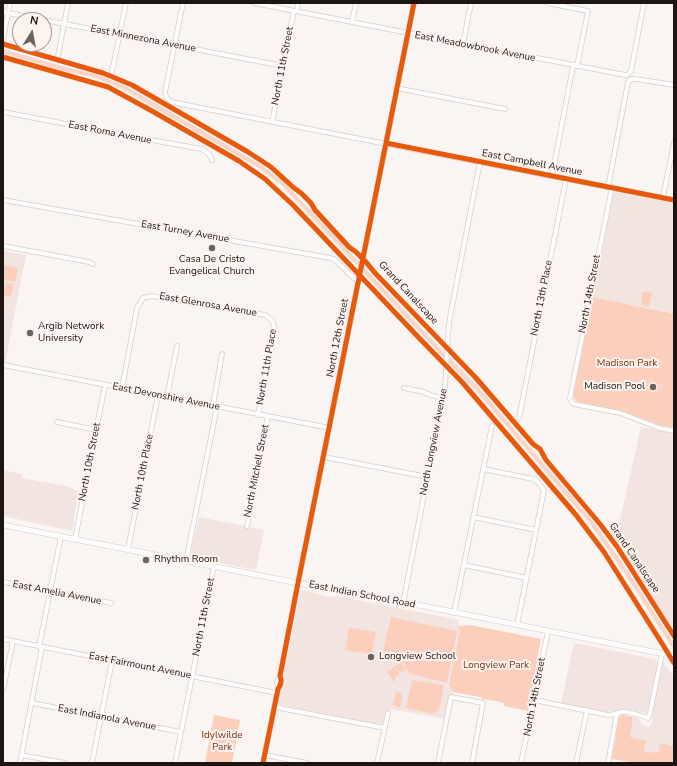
<!DOCTYPE html>
<html>
<head>
<meta charset="utf-8">
<style>
	body { margin:0 }
	#map { position:relative; width:677px; height:766px; overflow:hidden; background:#faf4f2; font-family:"Nunito Sans",sans-serif }
	canvas { display:block }
	.frame { position:absolute; inset:0; border:4px solid #1d1512; pointer-events:none }
	.north { position:absolute; left:12px; top:12px; width:40px; height:40px; box-sizing:border-box; background:#fdf3ef; border:1px solid #a39a97; border-radius:50%; rotate:11deg; font-size:11px; font-weight:700; line-height:16px; text-align:center; color:#1d1512 }
	.north::after { content:''; display:block; margin:auto; width:14px; height:18px; background:#6a6360; clip-path:polygon(50% 0,100% 100%,50% 72%,0 100%) }
</style>
</head>
<body>
<div id="map">
<canvas width="677" height="766"></canvas>
<div class="frame"></div>
<div class="north">N</div>
</div>
<script>
const g = document.querySelector('canvas').getContext('2d');
g.lineJoin = 'round';
function fillPath(path, color) { g.fillStyle = color; g.fill(path, 'evenodd'); }
function strokePath(path, color, width, dash) { g.strokeStyle = color; g.lineWidth = width; g.lineCap = dash ? 'butt' : 'round'; g.setLineDash(dash || []); g.stroke(path); }
function drawText(font, color, halo, rows, align = 'center') {
  g.font = font + ' "Nunito Sans",sans-serif'; g.lineWidth = 4; g.setLineDash([]); g.textBaseline = 'middle'; g.strokeStyle = halo; g.fillStyle = color; for (const [text, x, y, turn = 0] of rows) {
    g.save(); g.translate(x, y); g.rotate((+turn || 0) * Math.PI / 180); g.textAlign = isNaN(turn) ? turn : align; if (halo) g.strokeText(text, 0, 0); g.fillText(text, 0, 0); g.restore();
  }
}
fillPath(new Path2D(`
	M616 192 674 203V314L593 297 613 195 614 193Z
	M3 251 26 255 5 363 3 362Z
	M641 427 674 433V634L620 545 619 525Z
	M3 470 22 474V478L66 486 79 491 72 531 3 516Z
	M199 517 264 530 256 570 190 557Z
	M302 590H304L318 594 329 597 337 596 459 620 458 628 460 629 451 687 454 695 450 696 448 700 445 719 390 709V711L387 712 383 723 380 725 280 705 278 702 300 593Z
	M574 643 656 659 658 663 648 713 624 709 607 712 561 703Z
	M663 662 674 677V746L660 743 658 753 644 751 646 741 630 738 633 717 638 718 643 726 647 727 650 726 653 722 652 713Z`), '#f2e4e0');
fillPath(new Path2D(`
	M3 265 18 268 15 282 3 280Z
	M6 283 14 284 11 297 3 296Z
	M643 292 652 293 649 307 641 305Z
	M593 297 674 314V428L659 425 622 411 577 402 574 398 573 395Z
	M391 617 457 631 447 683 411 674C398 661 408 653 383 651Z
	M470 625 541 639 528 711 504 706 505 703 485 699 484 700 480 697 453 692 451 687 449 685 460 630 458 628V626Z
	M351 628 376 632 372 654 345 650 349 629Z
	M401 662 406 670 401 673 396 667 400 676 396 675 395 683 387 672Z
	M412 680 444 685 440 707 434 714 406 708Z
	M396 692 400 693 402 695 401 705 400 707H397L393 705Z
	M214 715 240 720 232 763H205Z
	M622 715 633 717 630 737 646 741 644 751 658 753 660 743 674 746V763H634L612 759 619 717Z`), '#fccfbc');
fillPath(new Path2D(`
	M637 378 664 384 662 394 635 388Z`), '#f9d5c7');
strokePath(new Path2D(`
	M3 51 64 69 96 76 125 88 166 112 261 167 283 184 441 352 479 391 592 523 624 569 674 647`), '#f9d5c7', 4);
const minor = new Path2D(`
	M183 3 165 92 166 97 171 102 674 200
	M254 3 625 75H627L631 71 644 3
	M547 3 588 11 577 66
	M297 11 298 3
	M3 12 283 66
	M352 22 356 3
	M3 40 10 3
	M463 44 471 3
	M58 56 68 3
	M112 72 126 3
	M396 88 505 109
	M3 112 157 141 202 149 209 154 212 160
	M272 122 294 11
	M552 176 573 66
	M608 187 628 82 631 79H636L674 85
	M612 187 570 398 571 401 574 404 620 413 659 428 674 431
	M663 197 674 143
	M3 200 330 258 334 259 337 262 358 282
	M3 246 89 262 93 264
	M3 365 330 428
	M122 388 137 308 143 298 152 296 260 314 265 315 272 320 275 329 258 415
	M404 388 424 392 430 395 443 398
	M167 397 177 346
	M213 406 222 354
	M519 418 566 179
	M57 422 96 430
	M324 457 428 477
	M483 469 533 479 536 480 544 490 517 625
	M473 517 536 530
	M247 526 268 416
	M75 539 105 385
	M128 549 158 395
	M186 561 217 407
	M464 565 527 578
	M3 582 111 603
	M403 603 445 387 448 335 450 317 480 162
	M454 613 492 426
	M3 639 277 693
	M39 647 61 536
	M278 689C277 684 276 680 280 676
	M3 690 13 641
	M534 700 608 715C613 715 617 713 621 712 630 711 640 715 648 718L650 713 662 654
	M32 703 181 732
	M274 707 385 728
	M21 755 65 763
	M265 755 307 763
	M20 763 42 647
	M92 763 112 661
	M175 763 214 566
	M263 763 278 689C281 685 282 681 280 676L298 583 414 3
	M377 763 388 713
	M438 763 451 697 483 703 472 763
	M521 763 548 631
	M576 763 587 710
	M608 763 617 713`);
const major = new Path2D(`
	M3 525 298 583 393 600 674 656`);
strokePath(minor, '#d5cecb', 5.5);
strokePath(major, '#d5cecb', 6);
strokePath(minor, '#fefdfd', 4);
strokePath(major, '#fefdfd', 5);
strokePath(new Path2D(`
	M3 44 103 73 132 85 248 152 271 167 294 188 301 193 311 203 315 210 349 247 356 252 366 262 375 273 476 378 533 444 540 449 546 460 600 524 618 548 674 636
	M3 57 108 87 152 111 239 161 265 179 293 205 422 341 462 382 576 515 604 552 663 645 674 663
	M386 143 674 200
	M263 763 278 689C281 685 282 681 280 676L298 583 414 3`), '#e8590c', 5);
for (const [x, y, r, color] of [
	[212,248,4,"#6a6360"],
	[30,333,4,"#6a6360"],
	[653,387,4,"#6a6360"],
	[146,560,4,"#6a6360"],
	[371,657,4,"#6a6360"]
]) { const dot = new Path2D(); dot.arc(x, y, r, 0, 2 * Math.PI); g.fillStyle = color; g.fill(dot); strokePath(dot, '#fdf3ef', 1.5); }
drawText('10px', '#1d1512', '#fdf3ef', [
	["East Minnezona Avenue",143,39,11],
	["East Meadowbrook Avenue",475,47,11],
	["North 11th Street",283,66,-79],
	["East Roma Avenue",110,133,11],
	["East Campbell Avenue",532,163,11],
	["East Turney Avenue",185,232,10],
	["Grand Canalscape",408,293,47],
	["North 14th Street",590,294,-79],
	["North 13th Place",542,298,-79],
	["East Glenrosa Avenue",208,305,10],
	["North 12th Street",338,338,-79],
	["North 11th Place",267,367,-80],
	["East Devonshire Avenue",166,397,11],
	["North Longview Avenue",434,442,-79],
	["North 10th Street",90,462,-79],
	["North Mitchell Street",257,471,-79],
	["North 10th Place",143,472,-79],
	["Grand Canalscape",634,558,56],
	["East Amelia Avenue",57,593,11],
	["East Indian School Road",362,595,11],
	["North 11th Street",204,617,-79],
	["East Fairmount Avenue",140,666,11],
	["North 14th Street",535,697,-79],
	["East Indianola Avenue",107,718,11]
]);
drawText('10px', '#1d1512', '#fdf3ef', [
	["Casa De Cristo",212,260,"center"],
	["Evangelical Church",212,272,"center"],
	["Argib Network",38,327],
	["University",38,339],
	["Madison Pool",645,387,"right"],
	["Rhythm Room",154,560],
	["Longview School",379,657]
], 'left');
drawText('10px', '#77300e', '#fdf3ef', [
	["Madison Park",627,364],
	["Longview Park",496,666],
	["Idylwilde",222,736],
	["Park",222,748]
]);
</script>
</body>
</html>
